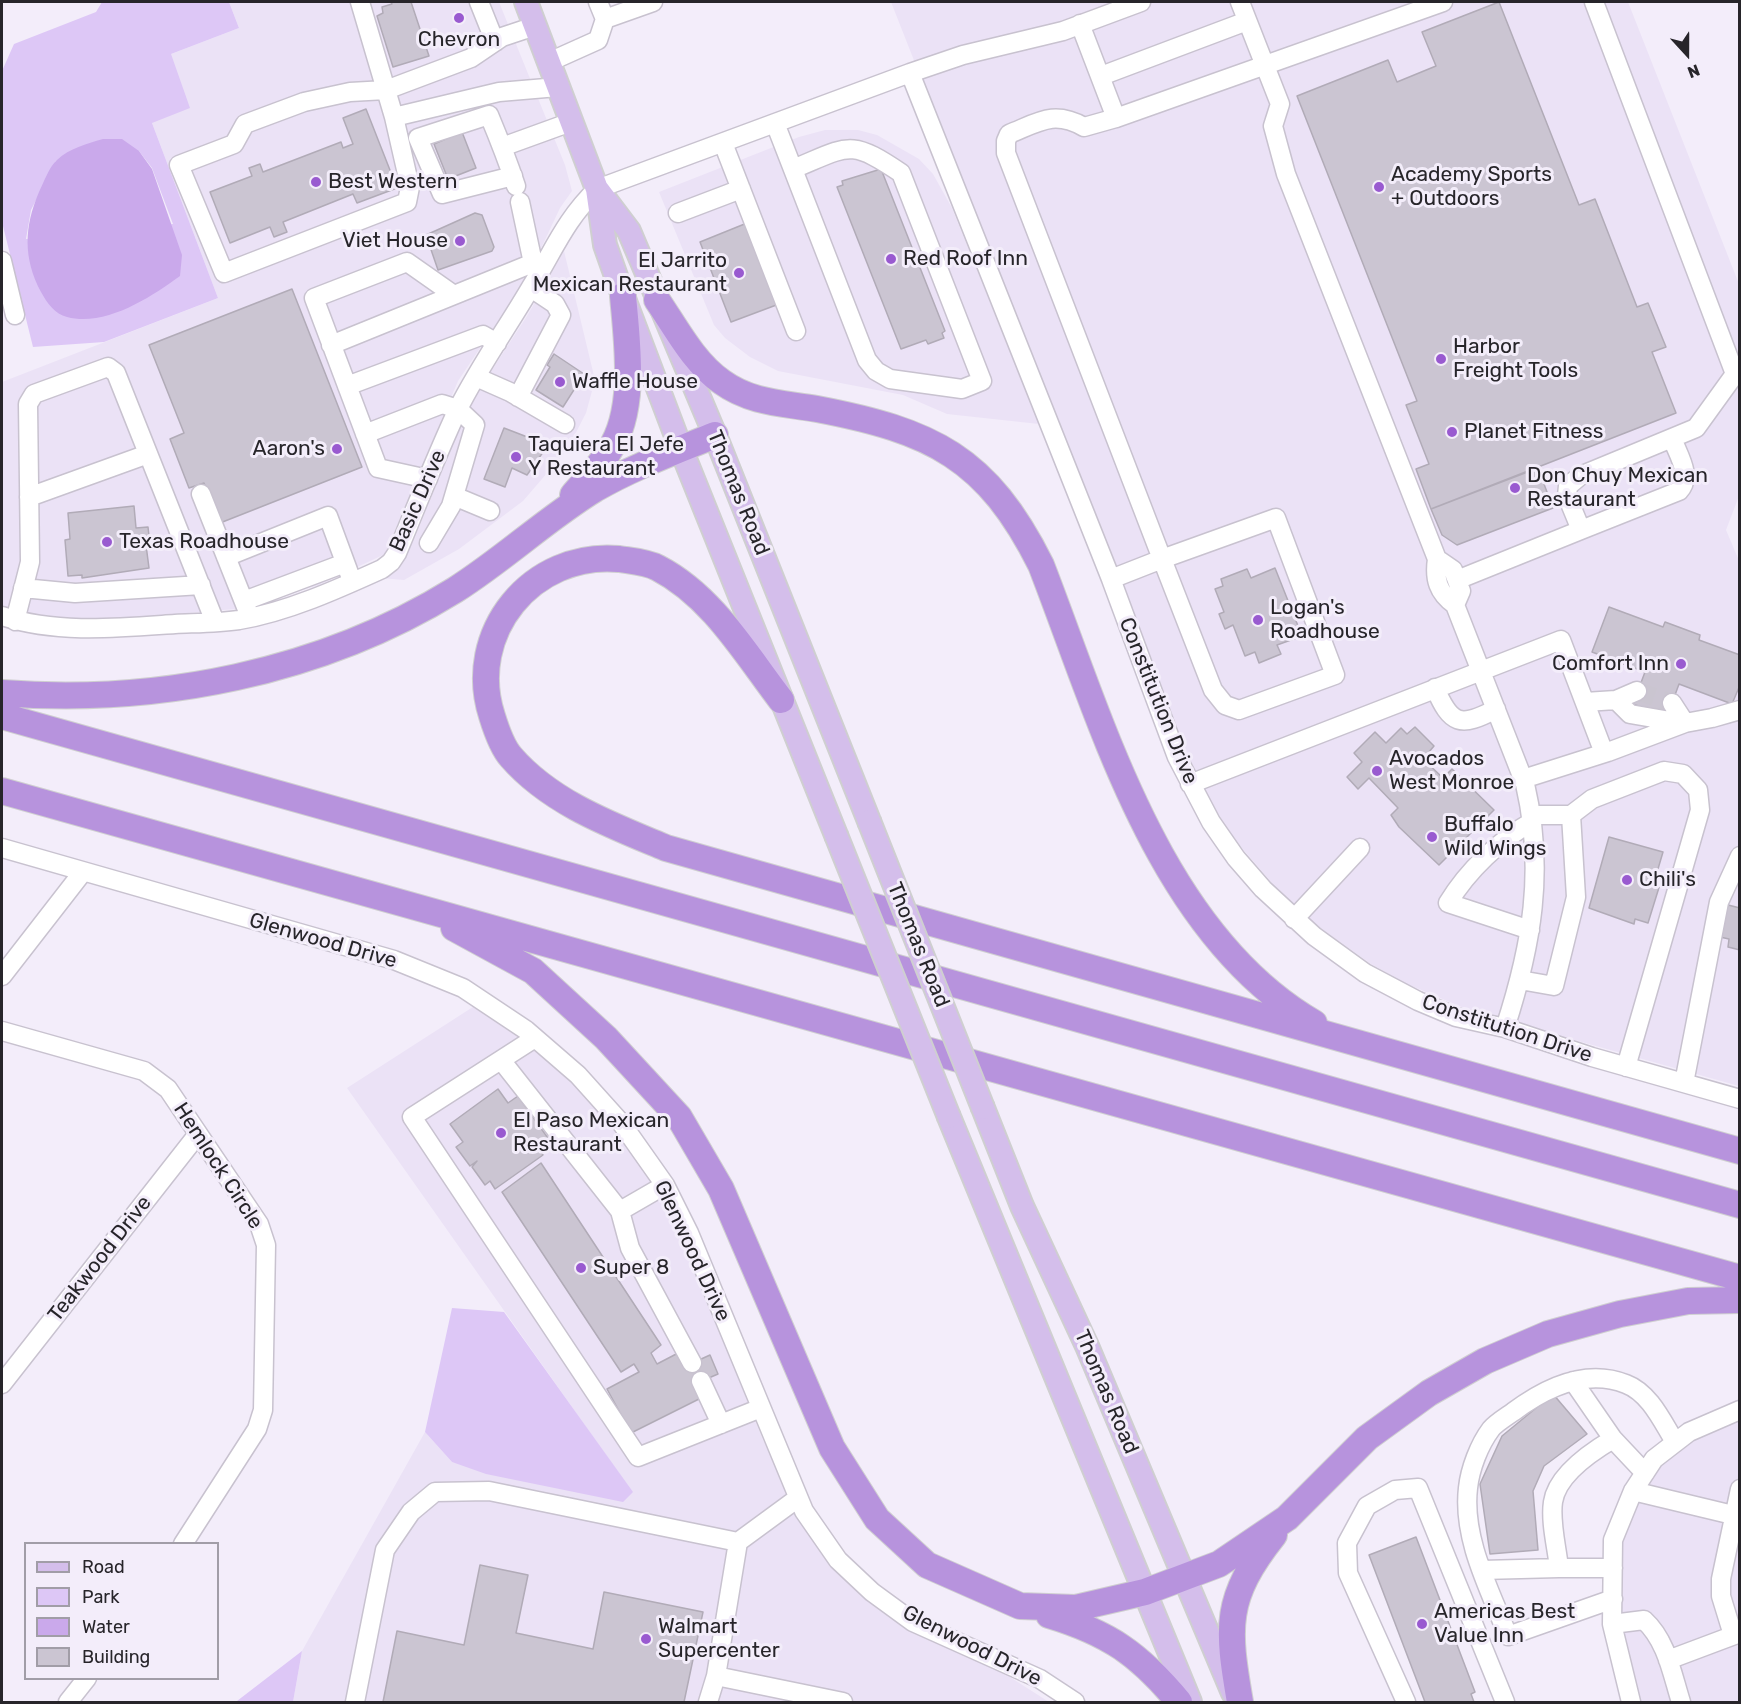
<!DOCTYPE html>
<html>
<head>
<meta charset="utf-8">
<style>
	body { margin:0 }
	#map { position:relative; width:1741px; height:1704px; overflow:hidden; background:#f3edfa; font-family:Rubik,sans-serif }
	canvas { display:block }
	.frame { position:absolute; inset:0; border:3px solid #27252a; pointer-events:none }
	.legend { position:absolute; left:24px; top:1542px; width:195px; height:138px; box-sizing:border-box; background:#f3edfa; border:2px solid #a19da7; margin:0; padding:8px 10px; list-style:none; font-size:18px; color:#27252a }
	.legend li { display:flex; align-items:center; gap:12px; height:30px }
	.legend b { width:30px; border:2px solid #a19da7 }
	.north { position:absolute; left:1657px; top:24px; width:60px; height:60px; -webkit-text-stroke:4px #f3edfa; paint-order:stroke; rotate:159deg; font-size:16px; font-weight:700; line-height:24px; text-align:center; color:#27252a }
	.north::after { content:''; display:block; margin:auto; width:21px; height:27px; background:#27252a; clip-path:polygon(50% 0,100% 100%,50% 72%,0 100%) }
</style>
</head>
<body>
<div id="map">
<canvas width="1741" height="1704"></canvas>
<div class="frame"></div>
<ul class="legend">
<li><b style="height:8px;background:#d4beeb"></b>Road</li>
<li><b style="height:16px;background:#ddc7f6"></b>Park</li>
<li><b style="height:16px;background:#caa9eb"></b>Water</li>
<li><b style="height:16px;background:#cbc5d2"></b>Building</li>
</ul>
<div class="north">N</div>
</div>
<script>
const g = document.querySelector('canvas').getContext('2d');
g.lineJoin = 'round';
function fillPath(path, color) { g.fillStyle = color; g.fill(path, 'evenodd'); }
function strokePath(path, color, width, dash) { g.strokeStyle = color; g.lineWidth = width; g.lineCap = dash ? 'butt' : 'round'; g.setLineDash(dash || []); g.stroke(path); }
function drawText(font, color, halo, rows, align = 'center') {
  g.font = font + ' Rubik,sans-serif'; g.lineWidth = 6; g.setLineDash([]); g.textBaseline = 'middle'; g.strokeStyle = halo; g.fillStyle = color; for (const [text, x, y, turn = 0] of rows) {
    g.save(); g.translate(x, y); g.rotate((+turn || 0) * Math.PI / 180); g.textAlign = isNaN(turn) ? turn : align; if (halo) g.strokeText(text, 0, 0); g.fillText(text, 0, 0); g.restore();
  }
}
fillPath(new Path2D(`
	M229 2H499L565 165 572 191 560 208 527 278 458 381 385 554 319 585 235 609 116 619H66L38 617 2 606V382L218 298 152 123 171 54 239 28Z
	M891 2H1628L1739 284V496L1726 530 1740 563 1739 1086 1471 1011 1407 984 1371 964 1319 927 1283 896 1236 841 1213 806 1189 758Z
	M825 130H858L877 135 919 159 933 174 952 208 1039 424 947 414 903 395 778 371 750 357 725 338 714 325 659 192 799 137Z
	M564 251 595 380 586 413 567 450 523 501 459 549 404 580 381 578 402 559 416 535 466 410 527 316Z
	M476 1005 560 1069 604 1114 638 1160 677 1225 763 1440 823 1555 862 1597 890 1618 923 1637 1002 1672 1049 1702H293L302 1651 425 1432 452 1462 632 1492 347 1088Z
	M1739 1418V1702H1640L1624 1652 1618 1597V1553L1629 1512 1660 1465 1693 1438Z`), '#ebe2f6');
fillPath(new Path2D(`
	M102 2H229L239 28 171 54 190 108 152 123 218 298 104 342 33 347 2 222V71L14 44 96 12ZM139 151 152 168 173 224 26 239 31 210 56 161Z
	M452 1308 504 1312 633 1492 623 1502 486 1474 452 1462 425 1432Z
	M302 1651 293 1702H236L237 1701Z`), '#ddc7f6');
fillPath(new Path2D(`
	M103 139H122L139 151 152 169 182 255 180 276C150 298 105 327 67 317 55 314 47 303 41 292 23 258 24 227 39 192 44 182 49 167 57 160 70 148 86 144 103 139Z`), '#caa9eb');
const building = new Path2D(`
	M391 2H411L429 56 393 67 377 16 383 13 382 7 392 4Z
	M1499 2 1579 205 1595 199 1637 307 1648 303 1666 347 1652 352 1676 413 1431 509 1416 469 1429 464 1406 405 1417 401 1297 96 1388 60 1397 82 1436 66 1422 32Z
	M366 109 397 188 357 203 353 194 283 222 287 232 274 237 270 227 230 243 210 192 252 176 249 168 260 164 263 172 341 142 343 148 353 144 343 118Z
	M462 132 476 168 448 179 434 144Z
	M881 169 945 331 942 333 944 338 928 344 926 340 901 349 837 187 843 185 842 181Z
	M475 213 482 215 494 247 492 251 438 270 426 235Z
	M747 223 779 304 731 322 700 242Z
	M292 289 362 467 220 523 204 483 189 488 170 439 184 433 149 345Z
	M554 354 584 374 563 407 536 390 550 367 547 365Z
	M504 428 548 445 527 475 512 468 505 487 484 479Z
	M1538 468 1553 508 1457 545 1442 535 1431 509Z
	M134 506 136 528 148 527 150 545H146L149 568 82 578V575L68 576 65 540 70 539 68 513Z
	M1275 568 1302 636 1277 645 1281 654 1259 663 1255 652 1245 656 1233 625 1225 629 1219 614 1224 612 1215 589 1223 586 1221 579 1247 569 1251 578Z
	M1609 607 1663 627 1665 622 1700 635 1699 640 1740 655V685L1732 704 1679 684 1667 717 1633 704 1645 672 1592 652Z
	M1415 727 1434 746 1423 759 1443 778 1452 769 1494 810 1439 865 1399 827 1391 815 1398 808 1369 778 1358 789 1347 777 1362 762 1354 753 1375 732 1386 743 1401 728 1407 734Z
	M1609 837 1663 852 1655 879 1661 881 1648 923 1635 919 1634 924 1589 908Z
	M1728 905 1740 908V950L1728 947 1729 939 1720 937Z
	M498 1089 508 1103 518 1096 550 1141 539 1149 543 1155 495 1189 490 1181 485 1185 472 1167 477 1161 470 1166 456 1147 463 1142 450 1124Z
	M541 1163 661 1345 651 1353 657 1364 682 1351 688 1365 710 1355 718 1374 697 1383 703 1397 631 1433 607 1389 639 1372 634 1364 621 1372 502 1192Z
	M1553 1394 1587 1434 1544 1466 1533 1491 1538 1550 1490 1554 1480 1484 1502 1436Z
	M1416 1537 1475 1692 1471 1694 1474 1702H1425L1369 1555Z
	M480 1565 528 1575 516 1633 593 1649 604 1592 703 1612 684 1702H383L397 1631 464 1645Z`);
fillPath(building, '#cbc5d2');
strokePath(building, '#b1abb7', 1.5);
strokePath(new Path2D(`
	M1637 691 1672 703`), '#cac5d0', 18, [18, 9]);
const minor = new Path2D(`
	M360 2 386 90 471 58 502 37 535 26
	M479 2 495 42
	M1240 2 1280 104 1273 126 1286 174 1437 559
	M605 19 653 2
	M1080 24 1116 118 1084 127C1054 110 1039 122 1009 134L1006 141V153L1162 559 1276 518 1335 675 1239 710 1225 705 1213 690 1162 559 1111 579
	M549 62 598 40 605 19 598 2
	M910 73 1111 579 1177 757 1211 822 1236 858 1263 889 1314 936 1365 973 1418 1001 1456 1017 1505 1028 1592 1057 1740 1099
	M1101 76 1247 21
	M394 117 386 90 350 92 304 102 245 124 234 144 179 165 224 273 407 202 410 187 394 117 499 92 558 87
	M1116 118 1443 2
	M775 123 867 360 876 371 890 379 962 389 982 381 901 173C849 138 849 146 793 169
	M723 143 796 331
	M502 147 571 122
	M513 176 442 194 418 138 489 115C499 139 508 162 516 186
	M520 202 533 263
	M678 213 741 189
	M2 261 15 315
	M331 345 533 263 540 273
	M476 377 510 392 565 424
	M347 386 483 335 497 343
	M518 397 561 315 555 304 531 288
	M365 434 442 404 458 409 475 425 451 506 429 543
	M428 479 378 468 314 298 407 262 454 295
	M201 494 250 617
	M454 496 490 511
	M29 497 148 454
	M1581 530 1679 491C1693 476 1678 455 1672 438
	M226 557 328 516 352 581
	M1457 580 1581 530 1567 496 1568 486 1580 476 1696 428 1735 374 1594 2
	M23 588 75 593 201 585
	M244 601 345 563
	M1455 605 1461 591 1453 570 1437 559C1434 579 1438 593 1455 605L1525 784C1545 870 1532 945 1505 1028
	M2 616C57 634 117 628 175 624 196 623 218 623 239 620 287 612 338 589 382 569L391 562 397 553C417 505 436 456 458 409 479 367 507 328 531 287 554 250 565 220 597 189L910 73 963 55 1063 31 1141 2
	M15 621 30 562 28 404 34 394 108 367 116 373 215 622
	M1435 688C1451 725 1460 728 1496 709
	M1616 700 1630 714 1682 723
	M1585 702 1616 700 1637 691
	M1672 703 1685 723
	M1523 779 1608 752 1685 723 1712 718 1740 710
	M1190 784 1561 640 1604 753
	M1571 815 1592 799 1664 771 1683 774 1698 790 1700 810 1626 1067
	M2 848 394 960 463 988 526 1030 578 1075 622 1124 665 1185 689 1233 804 1511 838 1560 872 1592 913 1622 1040 1679 1075 1702
	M1294 919 1360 848
	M1530 930 1448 903C1468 870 1500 840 1533 821
	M2 976 82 873
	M1520 980 1554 986 1576 897 1571 815H1532
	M2 1031 144 1071 168 1089 259 1224 266 1245 263 1410 257 1429 183 1544
	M535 1038 412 1117 638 1457 761 1408
	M501 1060 620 1211
	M1684 1083 1719 902 1740 856
	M665 1185 620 1211 630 1248 692 1363
	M701 1381 721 1424
	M1573 1381 1613 1439
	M2 1384 198 1134
	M1633 1491 1733 1515
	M1613 1568H1559C1557 1548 1550 1522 1553 1502 1557 1475 1591 1452 1613 1439L1645 1473
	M1482 1570 1559 1568
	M1613 1599 1508 1636C1490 1590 1462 1539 1468 1488 1470 1469 1479 1445 1491 1429 1496 1423 1506 1417 1513 1412 1545 1388 1586 1368 1626 1384 1650 1393 1663 1423 1675 1442
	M1612 1624 1644 1620C1667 1641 1672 1674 1681 1702
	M1733 1635 1721 1596V1579L1740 1489
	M1668 1660 1740 1633
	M716 1676 738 1542 798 1498
	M68 1702 87 1678
	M355 1702 385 1550 411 1512 435 1492 489 1491 738 1542
	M708 1702 716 1676 843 1702
	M1406 1702 1348 1573 1347 1543 1367 1506 1395 1490 1418 1488 1505 1702
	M1631 1702 1612 1624 1613 1540 1633 1491 1654 1459 1689 1432 1740 1410`);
const major = new Path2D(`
	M526 2 597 189 605 245 623 296 681 449 836 835
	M598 190 629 231 715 435 869 821
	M983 1108 1022 1206 1087 1346 1233 1693
	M949 1117 1190 1702`);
const highway = new Path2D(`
	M657 300C676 328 694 363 722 382 751 403 783 403 817 409 932 431 987 457 1041 565 1102 722 1159 933 1314 1023
	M573 495C585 481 599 467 609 451 637 410 627 342 623 296
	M2 693C157 705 321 673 455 590 504 559 546 519 595 489 633 467 674 452 715 435
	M781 700C745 653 712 596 658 568 647 562 631 561 619 559 532 551 465 633 492 716 496 729 502 747 511 757 551 803 611 825 666 848L1740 1151
	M2 716 1740 1205
	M2 791 1740 1278
	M454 928 533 971 606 1038 679 1117 721 1189 832 1448 877 1519 927 1565 1020 1606 1076 1608 1145 1592 1219 1564 1287 1518 1367 1438 1429 1393 1485 1361 1548 1334 1620 1314 1688 1301 1740 1300
	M1049 1615C1109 1633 1139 1654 1179 1702
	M1240 1702C1227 1627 1224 1598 1274 1535`);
strokePath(minor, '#c8c2cf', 21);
strokePath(major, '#cfcfd0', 26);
strokePath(highway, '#cfcfd0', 28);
strokePath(minor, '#fff', 18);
strokePath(major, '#d4beeb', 22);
strokePath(highway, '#b793dd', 26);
const majorBridge = new Path2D(`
	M869 821 983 1108
	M836 835 949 1117`);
strokePath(majorBridge, '#cfcfd0', 26, []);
strokePath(majorBridge, '#d4beeb', 22);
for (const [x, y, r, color] of [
	[459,18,6,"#995ad0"],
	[316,182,6,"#995ad0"],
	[1379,187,6,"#995ad0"],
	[460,241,6,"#995ad0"],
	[891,259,6,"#995ad0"],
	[739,273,6,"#995ad0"],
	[1441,359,6,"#995ad0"],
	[560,382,6,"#995ad0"],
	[1452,432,6,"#995ad0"],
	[337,449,6,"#995ad0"],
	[516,457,6,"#995ad0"],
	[1515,488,6,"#995ad0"],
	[107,542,6,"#995ad0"],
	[1258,620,6,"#995ad0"],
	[1681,664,6,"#995ad0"],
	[1377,771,6,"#995ad0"],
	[1432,837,6,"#995ad0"],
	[1627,880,6,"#995ad0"],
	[501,1133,6,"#995ad0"],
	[581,1268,6,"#995ad0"],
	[1422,1624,6,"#995ad0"],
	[646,1639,6,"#995ad0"]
]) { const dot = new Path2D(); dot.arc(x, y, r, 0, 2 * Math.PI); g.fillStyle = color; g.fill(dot); strokePath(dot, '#f3edfa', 2); }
drawText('21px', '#27252a', '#f3edfa', [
	["Chevron",459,40,"center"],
	["Academy Sports",1391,175],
	["+ Outdoors",1391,199],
	["Best Western",328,182],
	["Viet House",448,241,"right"],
	["Red Roof Inn",903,259],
	["El Jarrito",727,261,"right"],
	["Mexican Restaurant",727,285,"right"],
	["Harbor",1453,347],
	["Freight Tools",1453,371],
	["Waffle House",572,382],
	["Planet Fitness",1464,432],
	["Taquiera El Jefe",528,445],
	["Y Restaurant",528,469],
	["Aaron's",325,449,"right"],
	["Don Chuy Mexican",1527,476],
	["Restaurant",1527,500],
	["Texas Roadhouse",119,542],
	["Logan's",1270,608],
	["Roadhouse",1270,632],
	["Comfort Inn",1669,664,"right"],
	["Avocados",1389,759],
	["West Monroe",1389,783],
	["Buffalo",1444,825],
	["Wild Wings",1444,849],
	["Chili's",1639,880],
	["El Paso Mexican",513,1121],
	["Restaurant",513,1145],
	["Super 8",593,1268],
	["Americas Best",1434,1612],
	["Value Inn",1434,1636],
	["Walmart",658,1627],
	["Supercenter",658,1651]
], 'left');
drawText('21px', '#27252a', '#f3edfa', [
	["Thomas Road",738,493,68],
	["Basic Drive",418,501,-66],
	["Constitution Drive",1158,701,68],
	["Glenwood Drive",323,941,16],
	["Thomas Road",918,945,68],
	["Constitution Drive",1507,1029,18],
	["Hemlock Circle",218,1166,57],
	["Glenwood Drive",692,1251,65],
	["Teakwood Drive",100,1259,-52],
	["Thomas Road",1106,1392,67],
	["Glenwood Drive",972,1646,27]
]);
</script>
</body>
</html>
